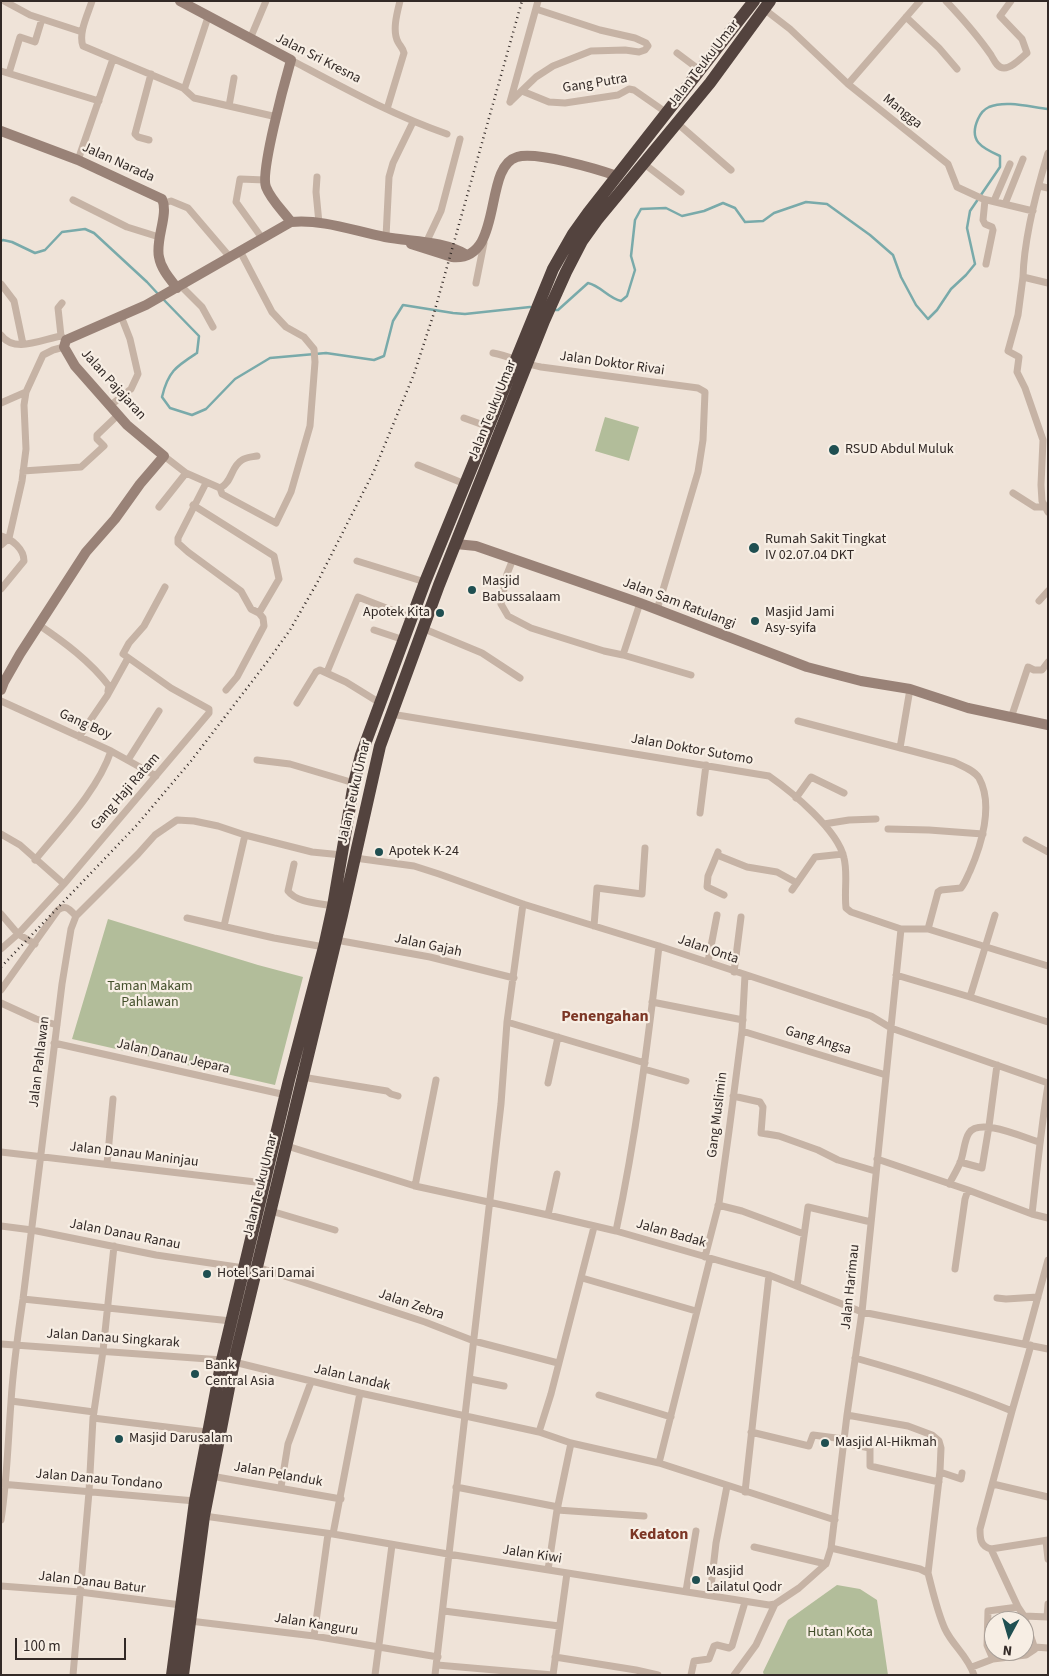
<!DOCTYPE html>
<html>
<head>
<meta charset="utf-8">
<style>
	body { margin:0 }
	#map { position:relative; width:1049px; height:1676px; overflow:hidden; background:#efe3d8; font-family:"Source Sans 3",sans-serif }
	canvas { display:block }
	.frame { position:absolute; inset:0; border:2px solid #322926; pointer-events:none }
	.north { position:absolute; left:984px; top:1611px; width:50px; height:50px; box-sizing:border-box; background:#f7eee4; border:1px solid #a89f98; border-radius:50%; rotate:186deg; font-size:14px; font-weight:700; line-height:20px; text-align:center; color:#322926 }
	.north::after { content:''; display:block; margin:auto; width:18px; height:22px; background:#1f4f51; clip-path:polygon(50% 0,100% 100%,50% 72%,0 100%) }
	.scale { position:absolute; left:15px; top:1638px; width:111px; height:22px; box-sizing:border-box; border:2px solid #322926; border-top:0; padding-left:6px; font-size:15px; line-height:18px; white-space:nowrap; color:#322926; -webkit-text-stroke:4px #f7eee4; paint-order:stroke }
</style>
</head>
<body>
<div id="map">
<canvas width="1049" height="1676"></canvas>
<div class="frame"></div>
<div class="north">N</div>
<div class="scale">100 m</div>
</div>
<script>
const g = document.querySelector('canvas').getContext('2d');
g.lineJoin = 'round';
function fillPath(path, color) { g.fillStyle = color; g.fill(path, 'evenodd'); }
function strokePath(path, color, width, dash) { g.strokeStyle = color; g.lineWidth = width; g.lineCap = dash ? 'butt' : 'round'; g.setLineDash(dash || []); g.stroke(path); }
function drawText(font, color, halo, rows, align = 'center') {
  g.font = font + ' "Source Sans 3",sans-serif'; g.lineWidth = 4.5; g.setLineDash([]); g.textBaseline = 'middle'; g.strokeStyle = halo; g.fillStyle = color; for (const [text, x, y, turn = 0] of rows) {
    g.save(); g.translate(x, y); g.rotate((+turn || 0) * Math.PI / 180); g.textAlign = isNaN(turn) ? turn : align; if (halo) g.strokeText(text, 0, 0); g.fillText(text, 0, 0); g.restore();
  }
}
fillPath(new Path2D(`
	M605 417 639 427 629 461 595 451Z
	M108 919 258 965 303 977 275 1085 72 1039Z
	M837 1585 860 1589 877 1600 888 1675H764L763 1672 788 1620Z`), '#b2bd9a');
strokePath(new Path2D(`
	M1 241 3 240 12 242 35 253 45 250 62 232 85 229 94 233 147 282 159 295
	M163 299 199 336 197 353C177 366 168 371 162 397L170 408 192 415 206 409 235 379 270 358 326 353 374 360 384 356 393 321 403 305 453 313 465 314 530 307
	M553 310H558L588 283C601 286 608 298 621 301L627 296 635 270 631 256 635 220 641 209 666 208 682 216 704 211 723 203 735 208 745 222 763 221 774 213 806 202 827 204 870 235 893 255 901 277 916 305 928 319 937 310 951 289 966 275 975 264 967 228 970 211 1000 167V156C982 148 968 141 978 119 981 113 983 110 989 107 1006 100 1030 107 1048 109`), '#79aaaa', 2.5);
strokePath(new Path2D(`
	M4 1 30 15 82 32
	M92 1C88 14 78 33 83 46L183 88 194 98 277 117
	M946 1C962 18 978 36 991 55 994 60 997 68 1004 68 1012 68 1021 58 1027 53L1022 39 1000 16 1011 1
	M764 9 790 29 848 84 948 164 957 187 983 199 1033 211
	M906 17 939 48 957 69
	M250 39 266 1
	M677 53 701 71
	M291 60C342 87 392 115 447 134
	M1 71 99 101
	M9 73 20 37 35 42 42 19
	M848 84 920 1
	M183 88 185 87 208 17
	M522 91 549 102 565 103 618 95 629 89 634 90 667 113
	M510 102 536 77 553 66 591 51 625 50 639 52 645 50 648 46 646 43 635 38 600 30 536 9
	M510 102 538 1
	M229 106 234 78
	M387 109 404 53C403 48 400 46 398 42 392 31 397 13 400 1
	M677 123 731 170
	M149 140 138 137 135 134 151 74
	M1048 153C1037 189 1024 240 1023 277L1048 283
	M78 160 113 59
	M643 163 681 192
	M317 177 316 192 319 223
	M1039 186 1048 188
	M73 200 127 227 159 237
	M985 200 983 220 985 224 992 227 993 230 986 264
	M994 201 1010 164
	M164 203 171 201 188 208 229 256
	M1005 204 1023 159
	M386 237 389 177 393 163 413 122
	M262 238 236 202 240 179 265 180
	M425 245 441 211 460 139
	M1023 277 1018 315 1008 351 1019 357 1017 372 1025 388 1043 440 1041 485 1042 501 1048 512
	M476 283 484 243 483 239
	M1 284 14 301 23 344
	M180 285 202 307 213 327
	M1 335C14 354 43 339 61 336L66 340
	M61 336 58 308 62 303
	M493 353C510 356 524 364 541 367L698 388 705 392 703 440 698 472 657 610
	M1 403 26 392
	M111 405 131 389 138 374 130 339 121 316
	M464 418 489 427
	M164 456 186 473 220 488C232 483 231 466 242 460 246 457 252 457 257 456
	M418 465 465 484
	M23 471 81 467 104 446 97 439V435L118 415
	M206 483 178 538V543L188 552 241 591 251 609 259 613 263 618 264 626 237 677 226 690
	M220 488 222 494 276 523 291 492 310 426 315 362 314 349 304 337 286 327 272 312 240 251
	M1013 493 1035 507H1043
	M193 505 274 556 279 579 259 613
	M159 507 186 473
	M1 536C12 539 24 549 24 561L1 589
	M1 545 9 538 22 481 26 449 24 405 26 392 43 355 53 350 64 347
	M513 559 507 574 501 604 508 616 531 628 604 651 623 655 640 603
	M357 561 425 582
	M1039 601 1048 591
	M39 625C64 642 90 661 109 686L108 691
	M422 628 482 653 520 678
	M374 630 404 640
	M623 655 691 675
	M327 672 358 597 412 618
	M1 701 111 751 156 776
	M297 703 316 672 320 670 346 682 380 703
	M391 714 769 776C792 792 838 830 844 858 848 874 844 891 846 908L851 912 901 929H928L1048 966
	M1011 718 1028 667 1034 670H1042L1048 662
	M798 721 954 762C962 766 974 770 979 778 994 805 981 846 970 871 967 877 965 883 961 888L941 890 938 892 928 929
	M79 737 107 696 128 658
	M900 748 910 689
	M128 760 159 711
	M257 760 290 764 354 783
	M796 798 811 777 844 793
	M700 813 706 765
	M824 824 849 820 876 819
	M888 829 929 830 983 834
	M1 834 20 845 64 884
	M1026 840 1048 852
	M718 852 708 876 707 887 724 895
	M717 855 747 867 777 872 797 883
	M355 858 414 866 439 874 523 904 659 946 871 1016 891 1028 1048 1083
	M35 860C61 828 98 790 111 751
	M294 864 288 891C297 903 319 903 333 906
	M792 890 815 857 843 854
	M1 914 18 934 35 944
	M187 918 274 938 324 947
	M224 926 245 835
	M594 926 597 888 642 894 645 848
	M336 940 430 957 514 978
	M1 949 18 934 64 884 209 713V709L171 688 123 654 129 643 144 626 165 587
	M708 962 717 915
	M734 972 741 917
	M896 975 970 997 1048 1022
	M1 990 58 910C66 904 70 910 76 916
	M970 997 995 915
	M652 1002 743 1020
	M1 1003 36 1019 57 1025
	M507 1022 645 1063
	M742 1031 886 1075
	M54 1043 286 1095
	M644 1069 686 1081
	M302 1077 387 1091 391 1094 398 1096
	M548 1083 558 1037
	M733 1096 760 1102 763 1107 761 1133 779 1136 818 1150 838 1160 875 1171
	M287 1146 415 1186 548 1215 616 1231 769 1275 862 1312 1048 1349
	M1 1152 264 1183
	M877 1159 968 1190
	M960 1162 982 1168 989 1126 997 1065
	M107 1164 113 1099
	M949 1184C953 1177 957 1170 960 1163 964 1154 964 1140 969 1133 980 1117 1024 1138 1039 1142
	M415 1186 436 1080
	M718 1205 742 1211 804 1234
	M271 1211 335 1230
	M1032 1214C1037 1171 1041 1128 1048 1085
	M548 1215 557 1174
	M1 1226 32 1230 156 1255 244 1268
	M616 1231C636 1137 648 1042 659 946
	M705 1257 719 1203 729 1131 742 1031 745 975
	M257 1267 425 1322 474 1341 558 1363
	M955 1269 965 1199 968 1190 1032 1214 1048 1218
	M582 1278 696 1311
	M797 1286 808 1207 871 1222
	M997 1298 1006 1299 1038 1297
	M23 1299 231 1321
	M1 1344 222 1360
	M1025 1344 1048 1260
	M855 1358C909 1373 961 1390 1012 1411L1031 1345
	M234 1362 360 1393 539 1432 571 1443 659 1463 835 1520
	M470 1379 504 1386
	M599 1395 671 1417
	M11 1401 94 1412
	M847 1415 908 1426 932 1435 939 1441 941 1448 940 1471 928 1573
	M93 1418 207 1432
	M539 1432 551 1394 594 1227
	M751 1432 809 1446 813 1435 844 1439
	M844 1443 870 1448V1466L939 1482
	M659 1463 710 1259
	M940 1472 961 1479 962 1473
	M211 1476 341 1499
	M1 1484 195 1501
	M993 1484 1048 1497
	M281 1487 288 1444 311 1382
	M456 1487 558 1507
	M745 1492 769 1275
	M557 1510 644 1516
	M204 1516 333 1534 448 1554 769 1605 775 1604 799 1588 826 1564 831 1548 847 1415 862 1312 901 929
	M1 1520C7 1481 8 1441 11 1402 13 1367 18 1333 23 1299L62 984 71 929 76 916 138 854 155 835 177 820 194 821 218 826 245 835 312 852 342 855
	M333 1534 360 1393
	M1046 1541 1048 1559
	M754 1547 826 1564
	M831 1548 920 1569 928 1573C933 1592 937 1611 945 1629 953 1646 968 1656 974 1675
	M991 1549 1048 1540
	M548 1570 557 1510 571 1443
	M1 1586 80 1592 181 1605
	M686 1591 696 1531
	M710 1595 716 1543 727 1486
	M444 1611 559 1626
	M1024 1616 1048 1617
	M1047 1617 1048 1604
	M190 1621 314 1636 438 1657
	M314 1636 328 1534
	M1035 1647 1048 1648
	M555 1657 636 1670 658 1675
	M993 1659 987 1645 988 1611 1018 1607
	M437 1665 553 1675
	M972 1667 993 1659 1026 1655 1035 1649 1024 1616 1018 1607 991 1549C980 1546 980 1538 980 1529L1012 1411
	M73 1675 89 1492 93 1418 103 1351 114 1246
	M375 1675 392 1545
	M435 1675 501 1104 507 1022 523 904
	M553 1675 567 1573
	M691 1675 694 1661 709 1659 714 1646 717 1645 729 1648 732 1646 745 1602
	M734 1675 756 1645 775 1604`), '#c6b3a5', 7);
strokePath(new Path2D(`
	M180 1 291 60C285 81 260 172 266 187 271 200 283 211 291 222
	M1 131 78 160 162 199C169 214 155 240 159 257 161 269 170 279 177 288
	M411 244 452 257C505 262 482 167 517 157 536 151 597 169 617 176
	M456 544 476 546 640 603 807 667 861 681 910 689 968 708 1048 725
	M1 690 4 682 20 654 86 552 115 519 140 484 164 456 127 425 75 366 64 347 66 340 146 305 291 222C323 219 354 231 385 237 412 242 442 240 467 255`), '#998277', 10);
strokePath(new Path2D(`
	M172 1675 195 1501 222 1360 289 1080 324 947 333 906 354 783 361 755 425 582 553 269 573 234 588 213 754 1
	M183 1675 204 1516 234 1362 342 915 380 746 439 585 544 321 566 272 582 241 597 220 710 83 770 1`), '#53433e', 12);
strokePath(new Path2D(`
	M1 967 136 826 191 761 267 662 290 630 317 583 374 471 414 374 434 313 522 1`), '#322926', 2.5, [1, 4]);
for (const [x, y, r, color] of [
	[834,450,6,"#1f4f51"],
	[754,548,6,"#1f4f51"],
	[472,590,5,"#1f4f51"],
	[440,613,5,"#1f4f51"],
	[755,621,5,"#1f4f51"],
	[379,852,5,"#1f4f51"],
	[207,1274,5,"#1f4f51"],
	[195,1374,5,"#1f4f51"],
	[119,1439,5,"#1f4f51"],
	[825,1443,5,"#1f4f51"],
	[696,1580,5,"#1f4f51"]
]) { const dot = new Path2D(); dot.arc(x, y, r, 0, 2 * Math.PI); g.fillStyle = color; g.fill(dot); strokePath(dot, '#f7eee4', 2); }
drawText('14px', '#322926', '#f7eee4', [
	["Jalan Sri Kresna",318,59,27],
	["Jalan Teuku Umar",704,64,-52],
	["Gang Putra",595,84,-9],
	["Mangga",902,112,39],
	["Jalan Narada",118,163,24],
	["Jalan Doktor Rivai",612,364,8],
	["Jalan Pajajaran",113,385,48],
	["Jalan Teuku Umar",493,410,-68],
	["Jalan Sam Ratulangi",679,604,21],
	["Gang Boy",85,725,24],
	["Jalan Doktor Sutomo",692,750,10],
	["Gang Haji Ratam",126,792,-49],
	["Jalan Teuku Umar",355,792,-77],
	["Jalan Gajah",428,946,12],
	["Jalan Onta",708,950,19],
	["Gang Angsa",818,1041,17],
	["Jalan Danau Jepara",173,1057,13],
	["Jalan Pahlawan",40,1062,-83],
	["Gang Muslimin",718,1115,-83],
	["Jalan Danau Maninjau",134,1155,7],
	["Jalan Teuku Umar",261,1186,-76],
	["Jalan Badak",671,1234,16],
	["Jalan Danau Ranau",125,1235,11],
	["Jalan Harimau",851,1287,-84],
	["Jalan Zebra",411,1305,19],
	["Jalan Danau Singkarak",113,1339,4],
	["Jalan Landak",352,1378,13],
	["Jalan Pelanduk",278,1475,10],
	["Jalan Danau Tondano",99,1480,5],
	["Jalan Kiwi",532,1555,9],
	["Jalan Danau Batur",92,1583,7],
	["Jalan Kanguru",316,1625,9]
]);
drawText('14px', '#322926', '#f7eee4', [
	["RSUD Abdul Muluk",845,450],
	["Rumah Sakit Tingkat",765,540],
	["IV 02.07.04 DKT",765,556],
	["Masjid",482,582],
	["Babussalaam",482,598],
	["Apotek Kita",430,613,"right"],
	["Masjid Jami",765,613],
	["Asy-syifa",765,629],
	["Apotek K-24",389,852],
	["Hotel Sari Damai",217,1274],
	["Bank",205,1366],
	["Central Asia",205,1382],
	["Masjid Darusalam",129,1439],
	["Masjid Al-Hikmah",835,1443],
	["Masjid",706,1572],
	["Lailatul Qodr",706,1588]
], 'left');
drawText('14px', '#434f2b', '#f7eee4', [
	["Taman Makam",150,987],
	["Pahlawan",150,1003],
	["Hutan Kota",840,1633]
]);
drawText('bold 16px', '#7c3625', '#f7eee4', [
	["Penengahan",605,1017],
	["Kedaton",659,1535]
]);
</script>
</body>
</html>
